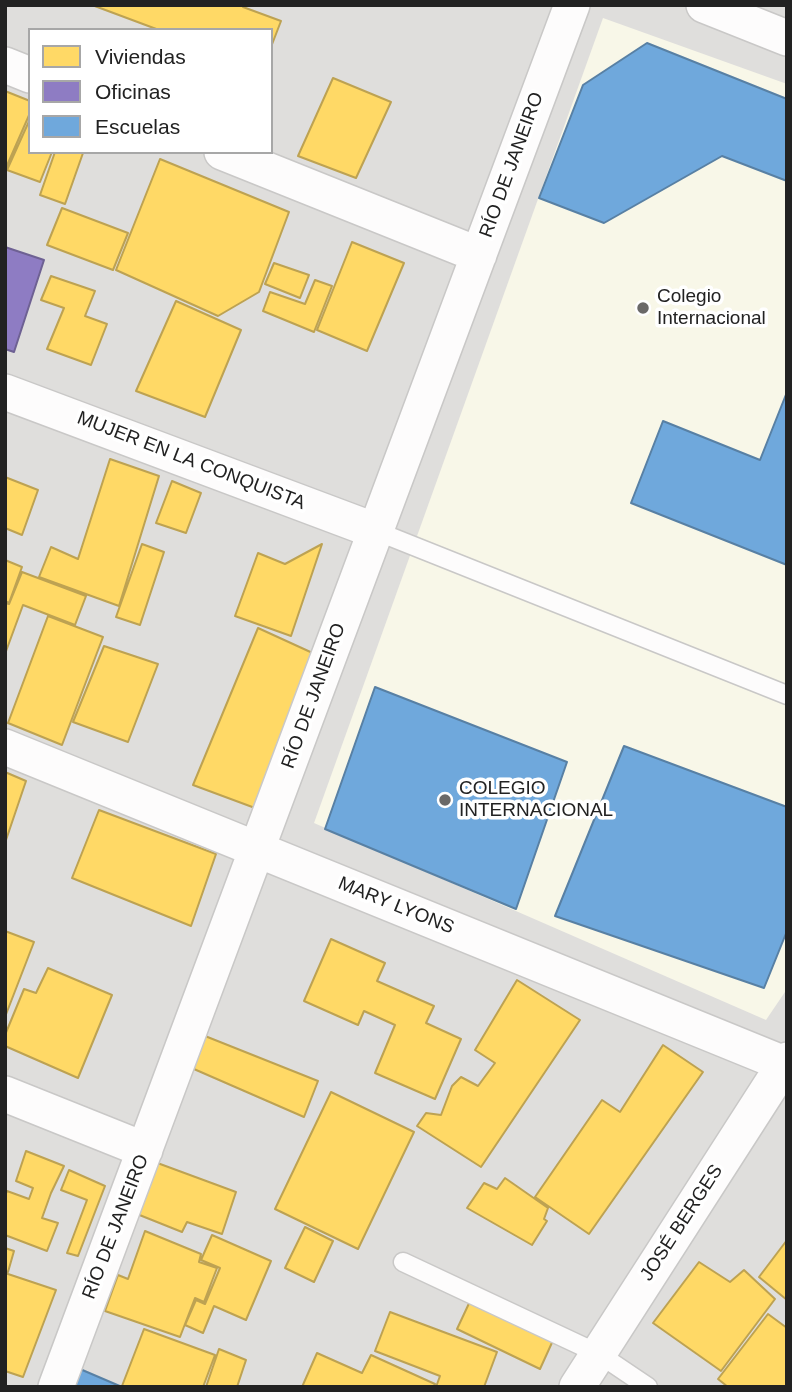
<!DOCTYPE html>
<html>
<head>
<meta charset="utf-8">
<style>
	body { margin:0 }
	#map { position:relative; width:792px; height:1392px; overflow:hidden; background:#f0eeeb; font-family:Helvetica,sans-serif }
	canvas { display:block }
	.frame { position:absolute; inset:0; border:7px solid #222; pointer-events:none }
	.legend { position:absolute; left:28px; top:28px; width:245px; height:126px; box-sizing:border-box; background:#fff; border:2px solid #a7a7a7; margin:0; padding:9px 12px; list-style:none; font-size:21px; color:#222 }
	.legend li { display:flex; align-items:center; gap:14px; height:35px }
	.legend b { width:35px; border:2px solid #a7a7a7 }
</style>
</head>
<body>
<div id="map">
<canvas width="792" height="1392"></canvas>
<div class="frame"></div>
<ul class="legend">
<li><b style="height:19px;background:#ffd966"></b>Viviendas</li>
<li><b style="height:19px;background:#8e7cc3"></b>Oficinas</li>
<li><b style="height:19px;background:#6fa8dc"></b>Escuelas</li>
</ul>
</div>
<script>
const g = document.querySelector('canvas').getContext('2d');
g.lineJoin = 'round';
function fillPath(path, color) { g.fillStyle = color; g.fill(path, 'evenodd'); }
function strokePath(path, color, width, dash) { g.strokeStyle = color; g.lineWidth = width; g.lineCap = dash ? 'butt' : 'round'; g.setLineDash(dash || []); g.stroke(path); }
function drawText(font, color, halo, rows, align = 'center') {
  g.font = font + ' Helvetica,sans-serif'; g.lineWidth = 7; g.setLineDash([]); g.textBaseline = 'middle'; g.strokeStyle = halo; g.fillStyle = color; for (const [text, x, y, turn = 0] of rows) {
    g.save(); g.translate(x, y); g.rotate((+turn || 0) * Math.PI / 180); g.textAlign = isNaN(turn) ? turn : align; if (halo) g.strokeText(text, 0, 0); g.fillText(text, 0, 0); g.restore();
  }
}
fillPath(new Path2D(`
	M5 5H787V1387H5ZM30 30H271V152H30Z`), '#dfdedc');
fillPath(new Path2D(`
	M603 18 787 84V989L766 1020 314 823Z`), '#f8f7e8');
const homes = new Path2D(`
	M92 5H243V7L281 21 271 47V30H159Z
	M333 78 391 102 356 178 298 156Z
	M5 91 30 101V113L5 170Z
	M30 119V152H52L40 182 7 170Z
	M55 152 83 153 65 204 40 195Z
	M160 159 289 212 259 292 218 316 116 270Z
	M62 208 128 233 113 270 47 245Z
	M352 242 404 263 367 351 317 330Z
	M274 263 309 275 300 298 265 284Z
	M51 276 95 291 85 316 107 324 91 365 47 349 64 308 41 300Z
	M315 280 332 286 314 332 263 311 270 292 305 304Z
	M176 301 241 330 205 417 136 391Z
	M110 459 159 476 119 606 39 577 51 547 78 559Z
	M5 477 38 490 22 535 5 528Z
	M172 481 201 493 186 533 156 523Z
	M142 544 164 552 140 625 116 617Z
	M322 544 291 636 235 616 258 553 285 564Z
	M5 560 22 567 9 603 5 601Z
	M22 572 86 596 75 625 23 605 5 654V603L9 604Z
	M48 616 103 637 62 745 8 723Z
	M258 628 317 655 255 808 193 785Z
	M104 646 158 664 128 742 73 722Z
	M5 772 26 781 5 843Z
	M99 810 216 854 191 926 72 878Z
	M5 931 34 942 5 1017Z
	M331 939 385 963 377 981 434 1006 426 1023 461 1039 435 1099 375 1073 395 1025 364 1011 358 1025 304 1001Z
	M48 968 112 995 78 1078 5 1046V1035L24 989 36 993Z
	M517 980 580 1020 481 1167 417 1126 426 1113 441 1115 452 1086 461 1077 478 1086 495 1063 475 1050Z
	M205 1036 318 1081 304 1117 187 1066Z
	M663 1045 703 1072 589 1234 535 1197 602 1100 620 1112Z
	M331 1092 414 1132 358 1249 275 1209Z
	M26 1151 64 1166 51 1193 42 1218 58 1223 47 1251 5 1235V1196L7 1191 29 1199 33 1188 16 1181Z
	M152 1161 236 1192 222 1234 187 1222 182 1232 132 1212Z
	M69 1170 105 1186 78 1256 67 1253 87 1200 61 1190Z
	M505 1178 548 1208 544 1219 547 1221 532 1245 467 1208 484 1183 497 1189Z
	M305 1227 333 1241 314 1282 285 1268Z
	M145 1231 201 1254 199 1262 217 1268 204 1302 195 1298 180 1337 105 1311 118 1275 128 1279Z
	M212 1235 271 1261 246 1320 214 1306 203 1333 185 1325 196 1300 205 1304 220 1268 201 1260Z
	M787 1240V1300L759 1277Z
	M5 1248 14 1251 8 1272 5 1271Z
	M699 1262 730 1282 744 1270 775 1299 721 1371 653 1323Z
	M5 1273 56 1290 23 1377 5 1371Z
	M472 1297 555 1336 540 1369 457 1329Z
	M390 1312 497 1352 484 1387H436L440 1376 375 1351Z
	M768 1314 787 1328V1387H728L718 1379Z
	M144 1329 215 1355 203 1387 122 1386Z
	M219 1349 246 1360 237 1387H206Z
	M317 1353 362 1373 371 1355 435 1384 433 1387H302Z`);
fillPath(homes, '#ffd966');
strokePath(homes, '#bda252', 2);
const offices = new Path2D(`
	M5 247 44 260 14 352 5 349Z`);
fillPath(offices, '#8e7cc3');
strokePath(offices, '#6e6193', 2);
const schools = new Path2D(`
	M647 43 787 99V181L722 156 604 223 539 198 583 85Z
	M787 392V565L631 503 663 421 760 460Z
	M375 687 567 762 516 909 325 829Z
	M624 746 787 807V931L764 988 555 916Z
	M80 1369 122 1387H73Z`);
fillPath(schools, '#6fa8dc');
strokePath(schools, '#5880a4', 2);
const service = new Path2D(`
	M376 531 787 695
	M403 1262 599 1354 648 1387`);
const minor = new Path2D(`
	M704 5 787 38
	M5 65 30 75
	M222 152 479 255
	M5 392 376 531
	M5 747 787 1065
	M5 1094 145 1150
	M56 1387 572 5
	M577 1387 787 1060`);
strokePath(service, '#c9c8c7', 21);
strokePath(minor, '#c9c8c7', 38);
strokePath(service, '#fdfcfc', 18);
strokePath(minor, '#fdfcfc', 35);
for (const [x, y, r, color] of [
	[643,308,7,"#6a6968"],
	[445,800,7,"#6a6968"]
]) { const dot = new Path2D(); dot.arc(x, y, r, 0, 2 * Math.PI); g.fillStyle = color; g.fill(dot); strokePath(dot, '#fff', 2.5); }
drawText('19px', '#222', '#fff', [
	["RÍO DE JANEIRO",512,165,-70],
	["MUJER EN LA CONQUISTA",191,461,21],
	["RÍO DE JANEIRO",314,696,-70],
	["MARY LYONS",396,906,22],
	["JOSÉ BERGES",682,1223,-57],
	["RÍO DE JANEIRO",116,1227,-69]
]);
drawText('19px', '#222', '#fff', [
	["Colegio",657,297],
	["Internacional",657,319],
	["COLEGIO",459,789],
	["INTERNACIONAL",459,811]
], 'left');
</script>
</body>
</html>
